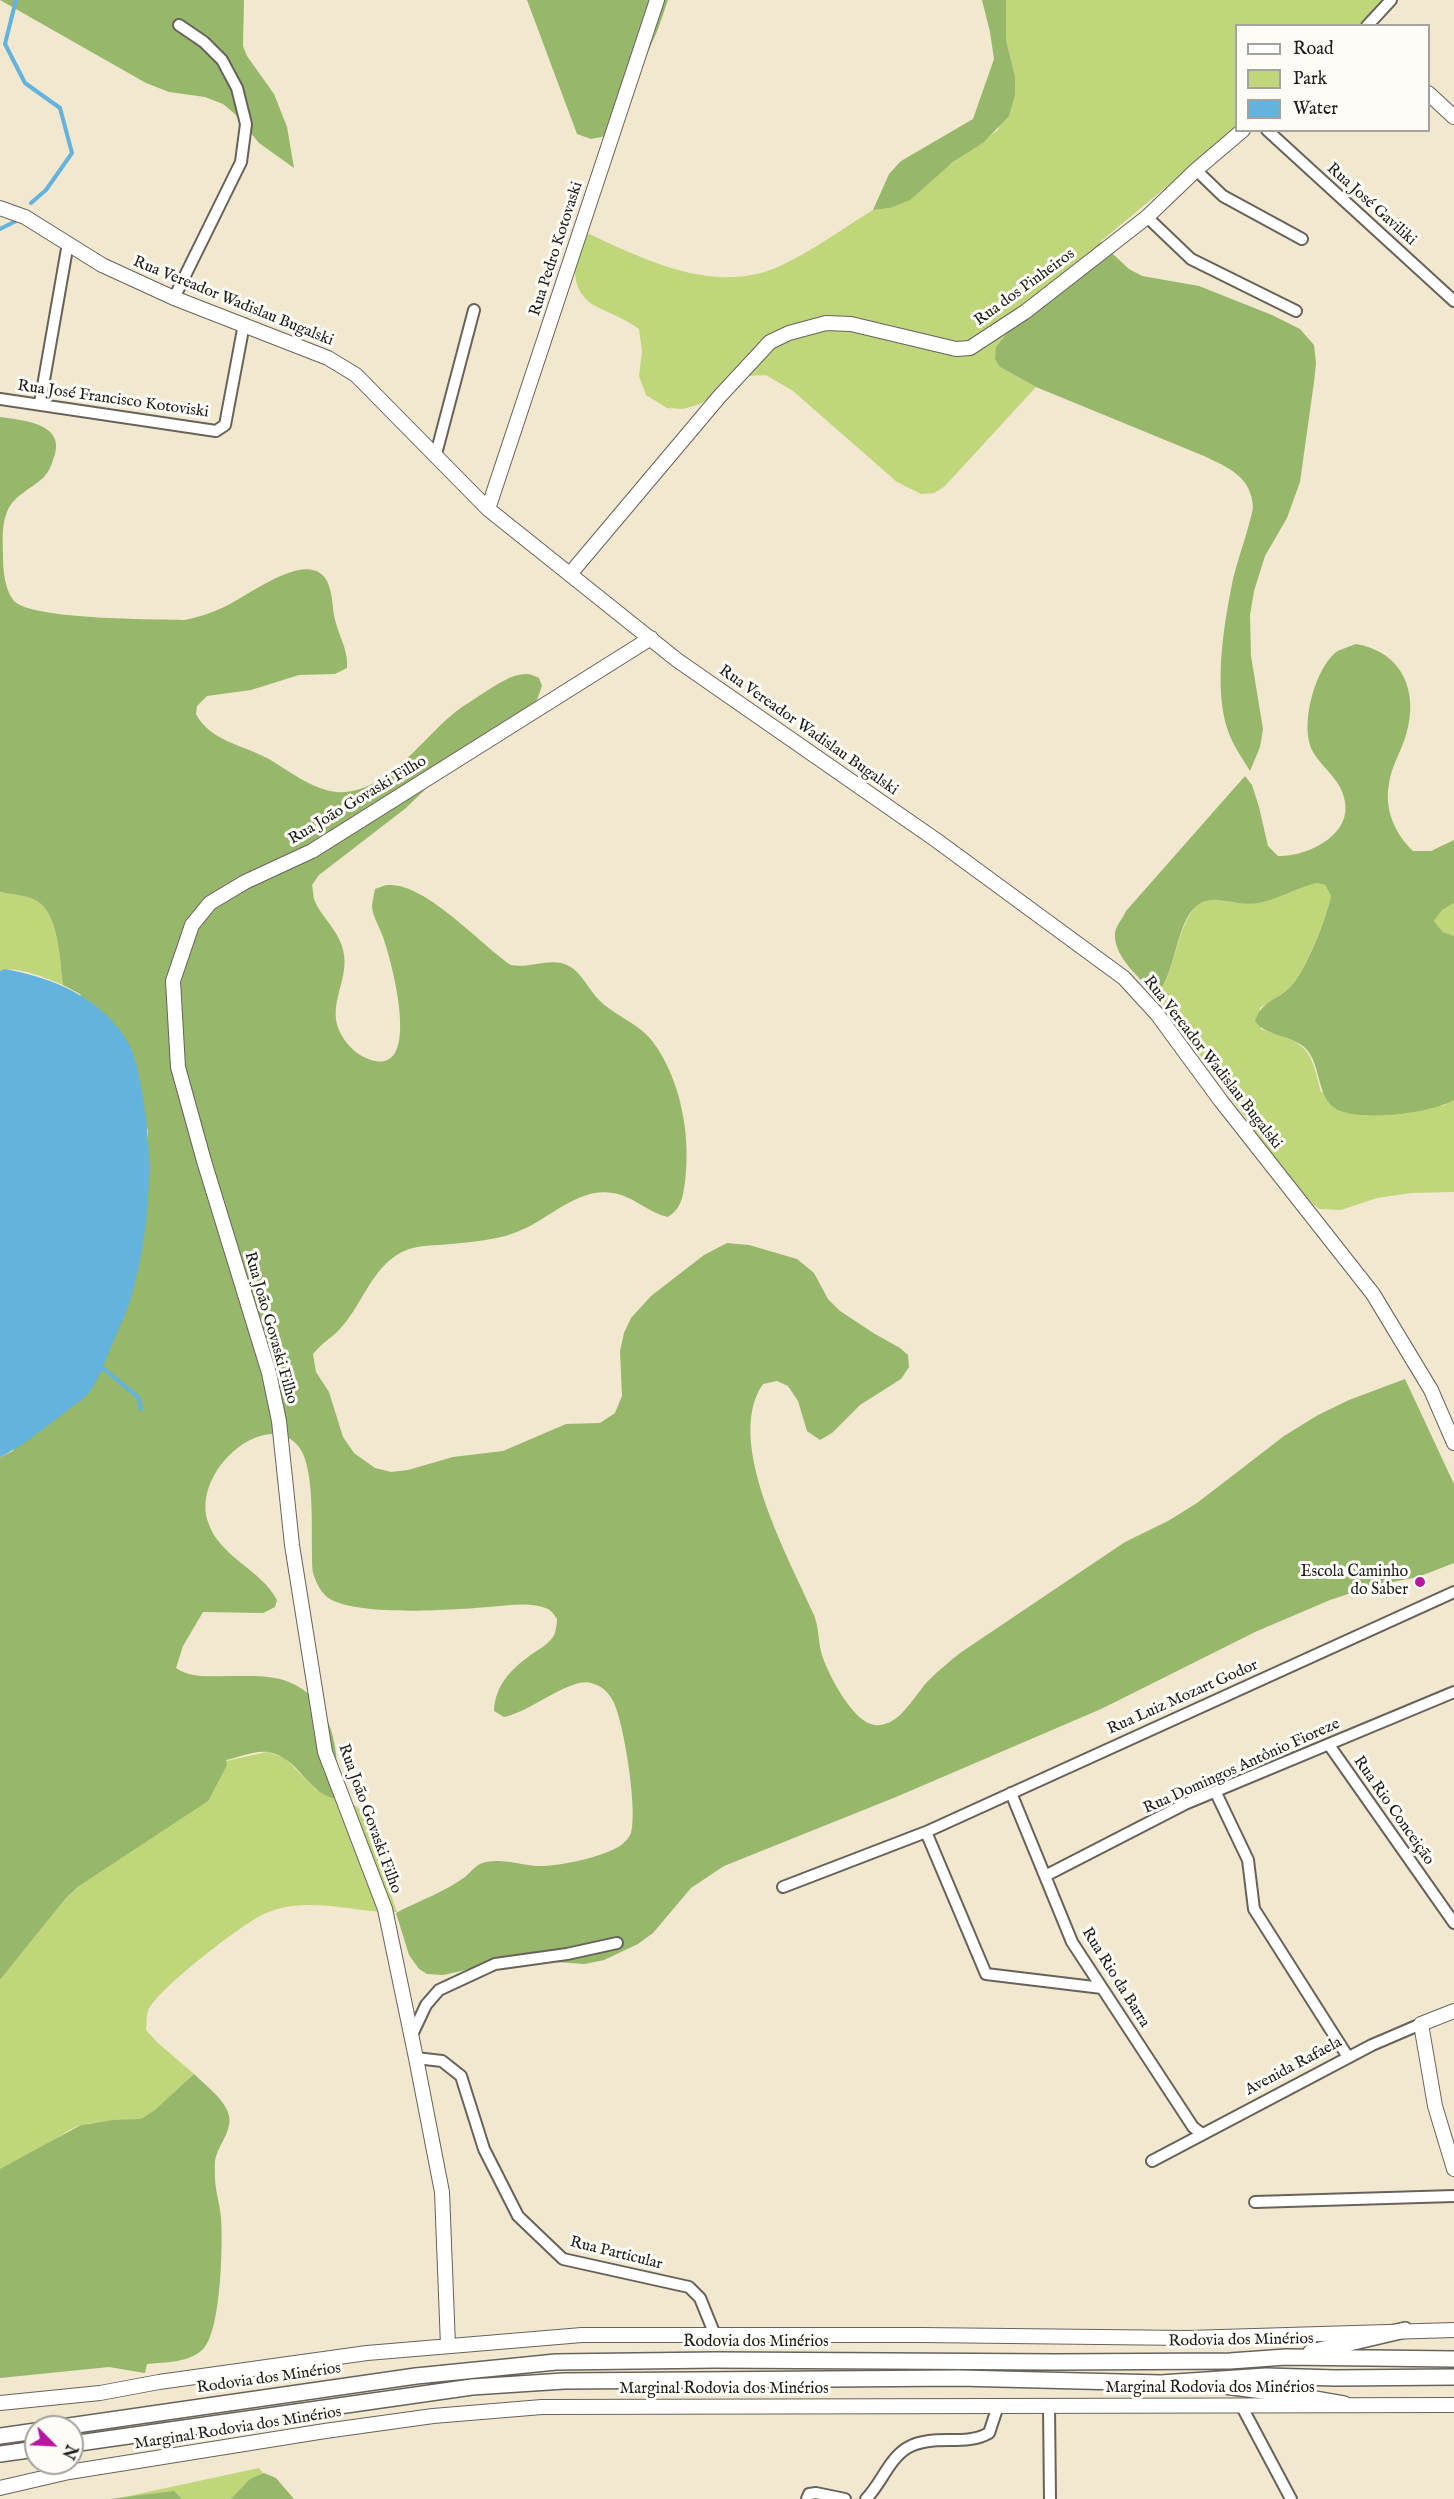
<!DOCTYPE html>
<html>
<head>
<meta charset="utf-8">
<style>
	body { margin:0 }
	#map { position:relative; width:1454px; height:2499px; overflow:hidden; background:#f1e8cf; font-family:"IM FELL English",serif }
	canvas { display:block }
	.legend { position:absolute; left:1235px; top:24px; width:195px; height:108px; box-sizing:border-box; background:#fdfcf7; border:2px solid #a3a29f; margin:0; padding:8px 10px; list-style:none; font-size:18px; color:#1c1c1c }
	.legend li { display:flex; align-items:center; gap:12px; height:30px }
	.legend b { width:30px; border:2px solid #a3a29f }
	.north { position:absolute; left:24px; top:2415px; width:60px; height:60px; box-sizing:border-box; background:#fdfcf7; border:2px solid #a3a29f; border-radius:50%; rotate:114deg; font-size:16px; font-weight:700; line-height:24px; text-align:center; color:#1c1c1c }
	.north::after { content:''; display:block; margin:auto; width:21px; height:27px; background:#b5179e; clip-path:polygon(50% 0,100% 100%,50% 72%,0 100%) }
</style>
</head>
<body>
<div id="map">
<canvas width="1454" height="2499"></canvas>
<ul class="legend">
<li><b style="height:8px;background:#fff"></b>Road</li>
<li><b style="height:16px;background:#bfd67a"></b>Park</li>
<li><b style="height:16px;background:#63b3de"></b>Water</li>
</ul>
<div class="north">N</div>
</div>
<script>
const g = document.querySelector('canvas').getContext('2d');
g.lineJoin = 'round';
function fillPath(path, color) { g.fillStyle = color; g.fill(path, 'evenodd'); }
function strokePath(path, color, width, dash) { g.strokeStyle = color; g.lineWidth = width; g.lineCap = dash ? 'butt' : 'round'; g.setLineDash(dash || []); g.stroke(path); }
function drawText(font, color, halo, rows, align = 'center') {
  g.font = font + ' "IM FELL English",serif'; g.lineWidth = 6; g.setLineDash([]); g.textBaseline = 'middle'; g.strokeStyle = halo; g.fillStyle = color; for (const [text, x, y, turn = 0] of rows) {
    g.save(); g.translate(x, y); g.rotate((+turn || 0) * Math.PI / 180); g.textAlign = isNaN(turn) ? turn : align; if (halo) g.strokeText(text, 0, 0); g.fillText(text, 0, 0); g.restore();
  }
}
fillPath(new Path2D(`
	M1006 0H1389L1361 25 1236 26V129L1100 242 1013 326 1000 367 1036 387 944 487 934 493 921 494 897 482 793 391 766 375 747 376 700 404 683 409 667 408 646 395 639 376 642 351 639 329C625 319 612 314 597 307 566 291 575 258 580 230 641 257 710 296 778 267 811 252 842 229 873 210L890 208 998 130 1015 76 1006 40Z
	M1316 883 1325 885 1331 896C1327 916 1305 972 1291 986 1282 995 1270 1001 1260 1008L1261 1029C1307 1045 1309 1043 1321 1092L1443 1106 1454 1100V1192L1411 1193 1377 1198 1341 1210 1319 1209 1299 1191 1157 996C1173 974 1174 948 1185 924 1189 915 1195 904 1205 900 1221 895 1240 904 1255 903 1276 901 1296 888 1316 883Z
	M0 892C13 895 31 895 41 904 59 919 60 963 63 985 48 979 16 965 0 971Z
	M1454 903V936L1443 932 1434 921 1442 910Z
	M267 1752 285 1758 316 1790 350 1802 361 1810 397 1912C360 1913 324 1900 286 1907 279 1908 271 1911 264 1914 243 1923 155 1991 148 2011 146 2016 147 2024 146 2030L158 2043 194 2074C178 2089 161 2110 141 2119 122 2127 100 2119 81 2125 60 2131 16 2171 0 2188V1980L66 1898 217 1763Z
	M259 2468 282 2499H115Z`), '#bfd67a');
fillPath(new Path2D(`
	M0 0H244L243 46 247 56 274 94 287 127 294 168 259 143 235 114 223 104 205 97 169 92 146 83Z
	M527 0H668L658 29 612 135 591 139 577 134Z
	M982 0H1006V40L1015 76V95L1009 116 984 142 953 162 910 200 890 208 873 210 889 174 901 161 973 119 994 59 990 32Z
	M1100 242 1129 269 1142 276 1199 286 1272 315 1300 329 1314 345 1316 363 1314 382 1300 482 1287 518 1265 556 1254 591 1250 615 1251 656 1263 729 1260 747 1250 771C1242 758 1233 745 1228 731 1213 687 1224 624 1233 579 1239 555 1248 532 1253 508 1252 477 1229 468 1204 456L1036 387 1000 367 995 359 996 347 1013 326Z
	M0 417C21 420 64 423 55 454 52 463 50 471 43 478 31 489 13 496 7 512 1 526 3 543 3 557 3 571 5 590 14 601 32 620 155 619 185 620 199 617 211 613 224 607 246 597 297 557 320 573 332 581 332 602 334 615 337 633 349 650 347 668L335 674 299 675 251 690 207 696 197 706 196 714C209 740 242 745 267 758 288 770 311 789 336 792 384 796 422 739 454 713 464 705 475 699 485 692 496 685 512 674 526 674 530 674 535 676 539 678L542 686 537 700 525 715 441 774 406 808 319 875 312 885C313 889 313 895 314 899 321 918 341 931 344 955 348 983 326 1007 341 1034 348 1047 357 1055 371 1060 381 1063 389 1062 395 1053 409 1030 392 963 383 937 380 928 373 917 372 907 372 902 374 895 375 889 379 888 384 885 388 885 425 882 481 945 511 965 530 969 551 956 569 966 582 973 589 990 599 1000 615 1016 640 1024 653 1042 681 1080 691 1136 685 1182 683 1197 681 1209 668 1217 649 1213 633 1196 613 1193 575 1187 548 1222 514 1233 495 1240 471 1242 451 1244 435 1246 417 1244 402 1252 371 1268 362 1306 339 1330 331 1338 321 1344 313 1354L316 1372 329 1392 343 1437 354 1453 375 1468 391 1472 408 1470 453 1457 503 1451 566 1424 600 1423 615 1413 622 1396 620 1351 624 1333 631 1318 651 1296 704 1255 727 1243 749 1245 797 1259 814 1273 828 1299 840 1311 875 1334 900 1348 908 1355 909 1367 901 1379 860 1405 832 1433 820 1440 807 1431 798 1401 788 1386 777 1381 763 1384C723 1441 789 1558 814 1615 819 1627 818 1642 822 1655 828 1674 853 1723 875 1725 899 1728 915 1694 929 1680 939 1670 949 1662 960 1653L1125 1542 1168 1521 1197 1503 1284 1436 1318 1415 1349 1400 1405 1379 1454 1484V1563L1418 1577 1372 1586 1330 1600 1255 1632 1101 1709 896 1797 724 1866 691 1888 653 1933 638 1944 604 1960 585 1964 526 1960 506 1961 443 1975 427 1974 419 1969 409 1955 396 1913C418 1901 445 1892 465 1877 472 1871 476 1864 486 1862 504 1858 523 1866 541 1866 561 1866 602 1857 620 1846 624 1843 630 1837 631 1833 638 1811 624 1724 614 1703 609 1692 602 1686 591 1683 570 1677 529 1713 504 1717L494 1711C495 1684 513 1667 535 1652 542 1648 552 1641 555 1633 556 1629 557 1624 557 1619 555 1616 552 1611 548 1609 530 1601 507 1606 488 1607 453 1610 354 1617 327 1597 320 1591 316 1582 313 1573 310 1542 317 1471 299 1447 268 1406 191 1470 208 1522 219 1557 261 1569 277 1600L275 1607 263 1613 203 1612 183 1646 176 1668C192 1679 211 1676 229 1676 246 1676 264 1675 280 1679 334 1694 340 1750 337 1799 306 1794 301 1758 268 1752 255 1750 239 1757 226 1760L227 1765 208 1801 79 1886 66 1898 0 1980V1457L13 1451 148 1194V1130L80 994 63 985C60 963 59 919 41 904 31 895 13 895 0 892Z
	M1356 644C1403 652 1419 692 1406 735 1401 752 1391 767 1389 784 1384 809 1395 834 1413 851H1431L1454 840V903L1442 910 1434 921 1443 932 1454 936V1100C1434 1113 1346 1125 1330 1104 1316 1087 1320 1060 1303 1046 1288 1035 1266 1036 1255 1021 1263 999 1277 1001 1291 986 1306 971 1327 916 1331 896L1325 885 1316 883C1297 888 1278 899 1259 903 1228 908 1204 883 1185 922 1174 947 1173 973 1157 996 1141 979 1113 957 1115 933 1116 926 1123 918 1126 911L1245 776 1252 785 1259 807 1268 846 1278 856C1306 857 1351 836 1345 802 1342 780 1323 769 1313 752 1299 728 1314 671 1335 653 1340 649 1349 647 1356 644Z
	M194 2074C205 2085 226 2100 229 2116 232 2129 221 2142 217 2154 214 2160 215 2166 215 2172 214 2188 220 2203 221 2218 223 2245 221 2329 204 2348 190 2363 166 2362 147 2364L145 2373 109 2367 0 2378V2169L81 2125 114 2120 141 2119 155 2110Z
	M264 2473 276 2478 294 2499H231L250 2479Z
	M174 2491 182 2499H110Z`), '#97b76a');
fillPath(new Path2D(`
	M5 969C52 978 96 995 124 1036 134 1050 138 1070 141 1087 155 1156 150 1231 131 1298 126 1314 118 1330 112 1345 105 1360 99 1380 88 1394 83 1400 73 1405 67 1411 45 1427 25 1445 0 1457V971Z`), '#63b3de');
strokePath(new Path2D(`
	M16 0 5 44 25 83 60 108 72 153 46 190 31 203
	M0 229 18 220
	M100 1366 138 1397 141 1409`), '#63b3de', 4);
const street = new Path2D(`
	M1367 26 1391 0
	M1267 130 1454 301
	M1196 170 1223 196 1302 239
	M1147 217 1191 259 1296 311
	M174 298 241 162 246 124 237 88 222 60 204 42 179 25
	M0 399 216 431 225 425 244 324
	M40 403 68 243
	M436 454 474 310
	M1329 1745 1454 1923
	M1011 1793 1072 1942 1193 2127 1202 2134
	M1216 1793 1248 1860 1254 1909 1348 2057
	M926 1832 986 1974 1102 1988
	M1045 1876 1185 1804 1454 1692
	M783 1887 926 1832 1454 1592
	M411 2037 426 2005 439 1990 495 1964 567 1954 617 1943
	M416 2058 442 2061 461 2076 484 2149 518 2216 563 2259 689 2287 700 2298 715 2335
	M1152 2161 1372 2045 1421 2024
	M1255 2202 1454 2196
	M1049 2405 1050 2499
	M1241 2405 1291 2499
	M807 2499 809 2494 816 2493 845 2499
	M866 2499C881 2484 889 2459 907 2448 932 2433 965 2447 989 2433L998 2406`);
const secondary = new Path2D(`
	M1428 93 1454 117
	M0 208 25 217 102 265 174 298 328 358 356 375 488 509 677 660 936 840 1124 978 1157 1014 1221 1101 1373 1294 1431 1390 1454 1443
	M488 509 657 0
	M570 574 719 397 770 342 789 333 826 323 851 324 956 349 970 348 1025 312 1147 217 1196 170 1243 130
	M1454 2011 1421 2024 1435 2106 1454 2169
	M448 2346 442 2192 416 2058 385 1909 325 1752 292 1545 279 1421 269 1373 204 1161 178 1067 173 981 192 925 210 903 245 882 312 851 651 638
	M0 2403 100 2393 159 2382 367 2353 582 2335H921L1188 2338 1454 2330
	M0 2488 69 2472 325 2431 433 2416 542 2407 1454 2405`);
const primary = new Path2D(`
	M1311 2352 1405 2330
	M1225 2386 1286 2394 1344 2404
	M62 2427 416 2376 556 2362 715 2360 1057 2362 1230 2361 1286 2357 1454 2359
	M0 2436 36 2431
	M72 2444 472 2387 564 2381 959 2378 1161 2383 1266 2376 1335 2378 1454 2377
	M0 2454 36 2449`);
strokePath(street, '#67635b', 14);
strokePath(secondary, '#67635b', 16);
strokePath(primary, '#67635b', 18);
strokePath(street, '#fff', 10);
strokePath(secondary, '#fff', 14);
strokePath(primary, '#fff', 15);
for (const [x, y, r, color] of [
	[1420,1582,6,"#b5179e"]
]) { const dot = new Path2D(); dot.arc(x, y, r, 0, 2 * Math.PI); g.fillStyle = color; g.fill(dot); strokePath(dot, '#fdfcf7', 2); }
drawText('16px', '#1c1c1c', '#fdfcf7', [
	["Rua José Gaviliki",1371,205,42],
	["Rua Pedro Kotovaski",557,249,-72],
	["Rua dos Pinheiros",1025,288,-36],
	["Rua Vereador Wadislau Bugalski",233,302,22],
	["Rua José Francisco Kotoviski",113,400,8],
	["Rua Vereador Wadislau Bugalski",808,731,35],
	["Rua João Govaski Filho",358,801,-31],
	["Rua Vereador Wadislau Bugalski",1212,1063,52],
	["Rua João Govaski Filho",270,1328,74],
	["Rua Luiz Mozart Godor",1183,1698,-24],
	["Rua Domingos Antônio Fioreze",1242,1767,-24],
	["Rua Rio Conceição",1393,1811,55],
	["Rua João Govaski Filho",369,1819,70],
	["Rua Rio da Barra",1115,1978,58],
	["Avenida Rafaela",1294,2067,-28],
	["Rua Particular",616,2254,14],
	["Rodovia dos Minérios",1241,2341,-1],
	["Rodovia dos Minérios",756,2343],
	["Rodovia dos Minérios",269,2379,-8],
	["Marginal Rodovia dos Minérios",1210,2389],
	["Marginal Rodovia dos Minérios",724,2390],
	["Marginal Rodovia dos Minérios",238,2429,-9]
]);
drawText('16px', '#1c1c1c', '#fdfcf7', [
	["Escola Caminho",1408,1573],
	["do Saber",1408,1591]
], 'right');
</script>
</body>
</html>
